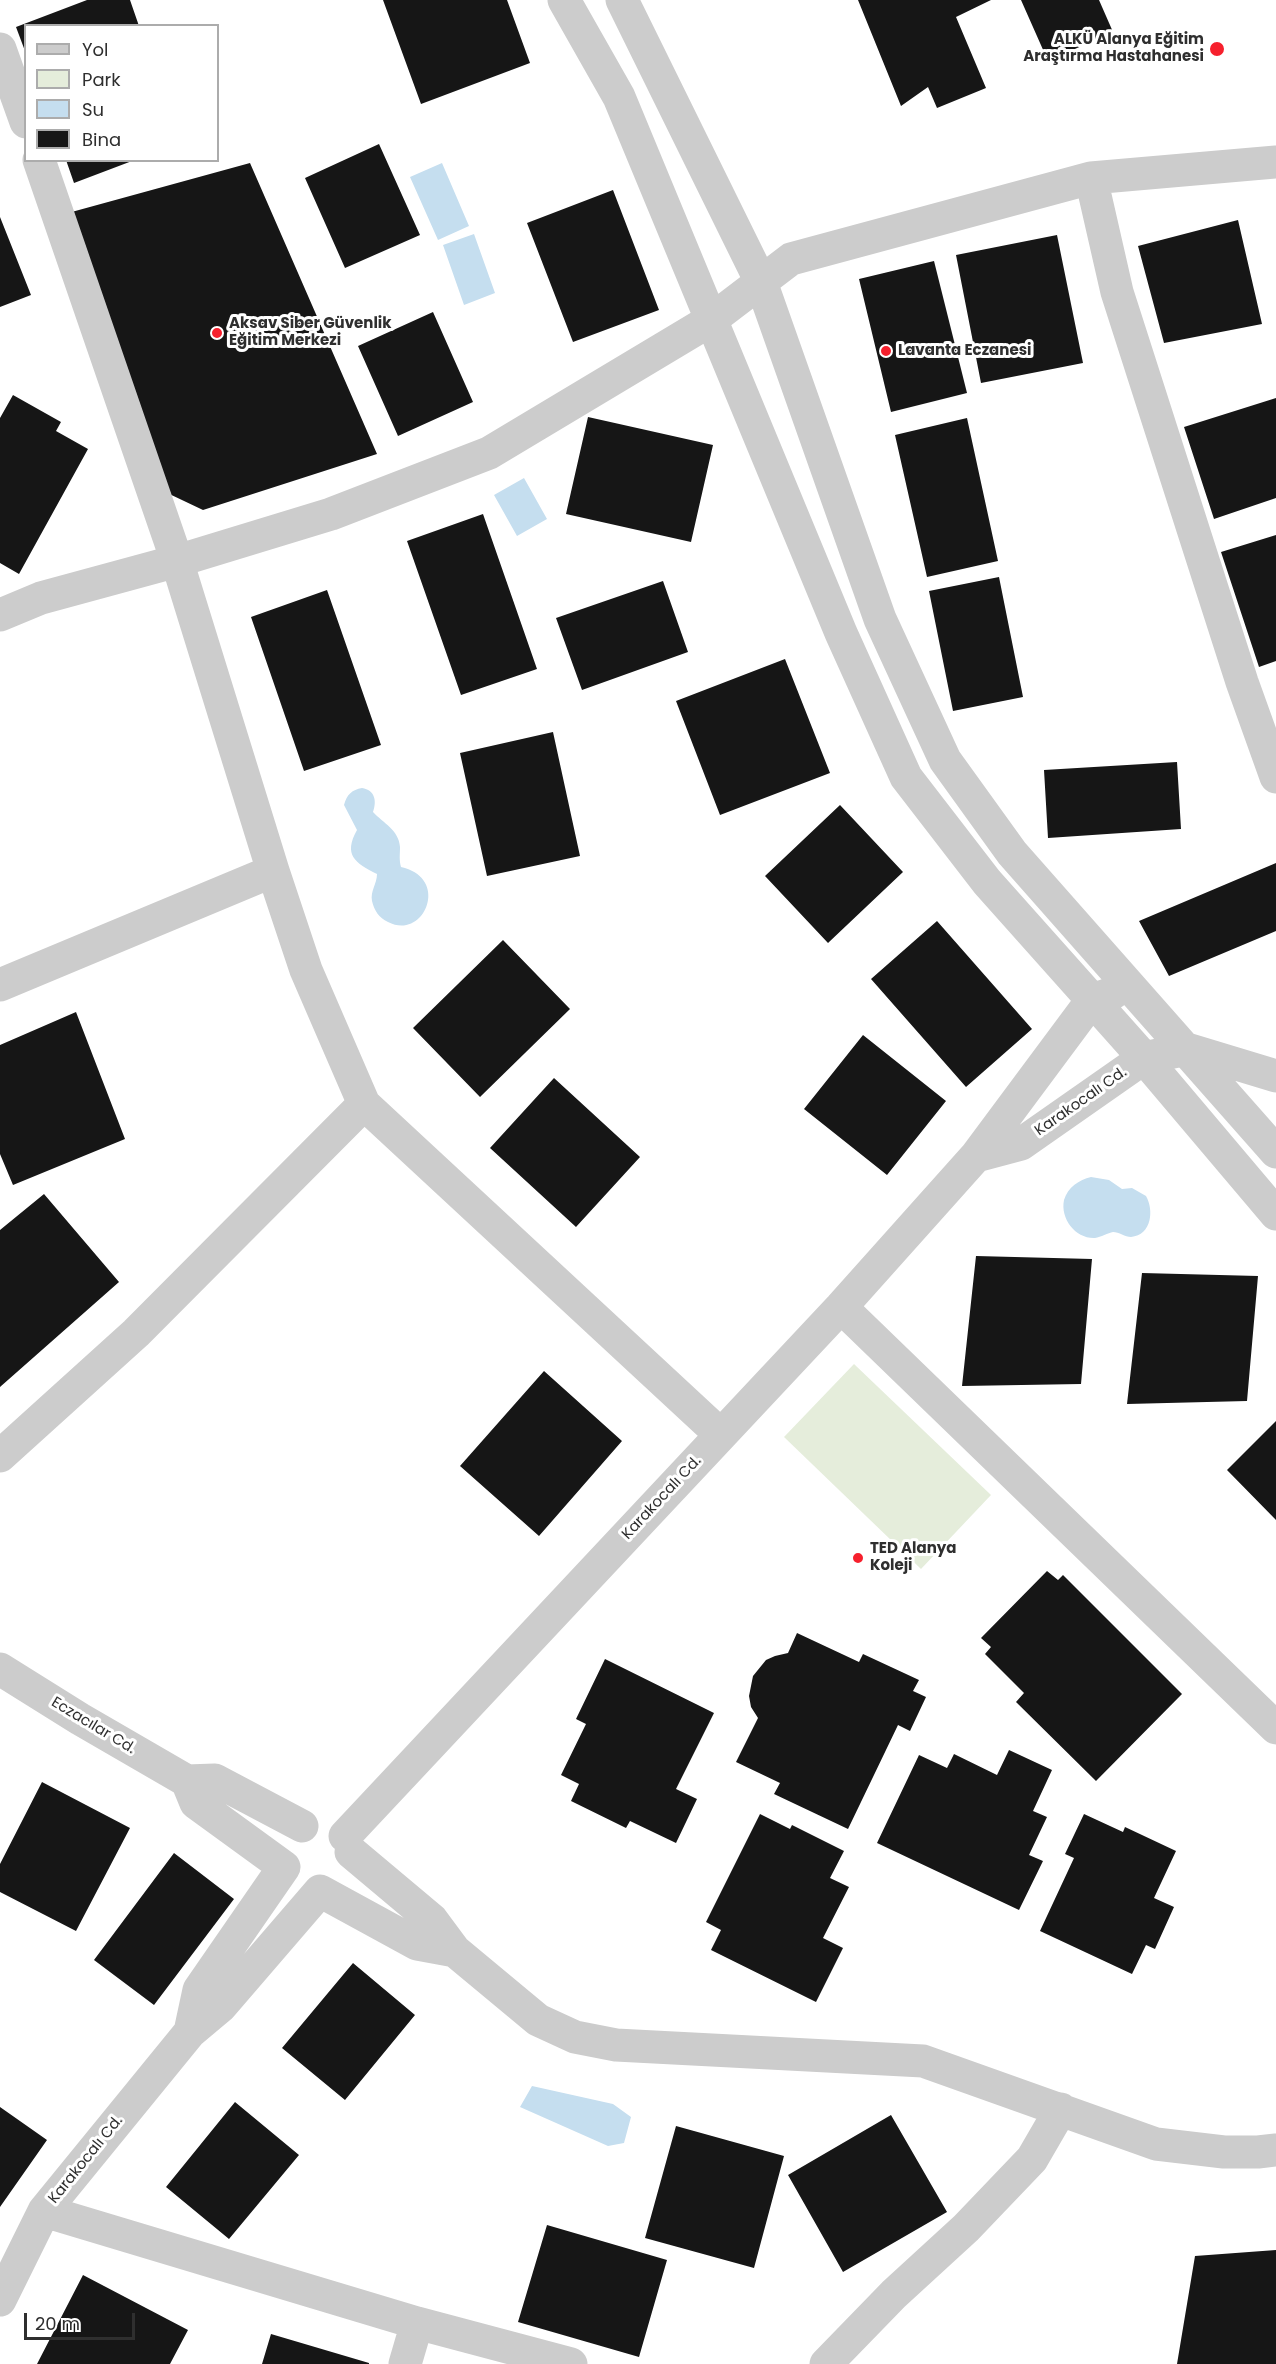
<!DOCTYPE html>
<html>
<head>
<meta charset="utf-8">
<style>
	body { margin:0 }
	#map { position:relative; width:1276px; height:2364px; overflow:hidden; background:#fff; font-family:Poppins,sans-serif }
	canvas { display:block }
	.legend { position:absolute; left:24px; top:24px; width:195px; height:138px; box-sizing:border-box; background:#fff; border:2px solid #acacac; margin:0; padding:8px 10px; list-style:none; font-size:18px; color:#2f2f2f }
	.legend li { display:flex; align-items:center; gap:12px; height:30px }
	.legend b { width:30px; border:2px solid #acacac }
	.scale { position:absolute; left:24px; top:2313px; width:111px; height:27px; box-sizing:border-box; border:3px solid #2f2f2f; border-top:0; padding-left:8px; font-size:18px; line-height:21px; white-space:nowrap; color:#2f2f2f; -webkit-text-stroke:4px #fff; paint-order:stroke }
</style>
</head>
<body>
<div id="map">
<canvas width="1276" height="2364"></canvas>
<ul class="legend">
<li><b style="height:8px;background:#ccc"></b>Yol</li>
<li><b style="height:16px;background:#e5eddb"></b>Park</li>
<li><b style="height:16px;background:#c5deef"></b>Su</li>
<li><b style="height:16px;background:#161616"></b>Bina</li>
</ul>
<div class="scale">20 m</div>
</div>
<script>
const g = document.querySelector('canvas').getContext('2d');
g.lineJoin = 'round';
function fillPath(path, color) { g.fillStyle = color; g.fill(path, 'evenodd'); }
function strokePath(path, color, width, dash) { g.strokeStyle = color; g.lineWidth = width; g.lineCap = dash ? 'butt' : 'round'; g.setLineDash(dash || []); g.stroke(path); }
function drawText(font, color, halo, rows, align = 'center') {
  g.font = font + ' Poppins,sans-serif'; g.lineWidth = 6; g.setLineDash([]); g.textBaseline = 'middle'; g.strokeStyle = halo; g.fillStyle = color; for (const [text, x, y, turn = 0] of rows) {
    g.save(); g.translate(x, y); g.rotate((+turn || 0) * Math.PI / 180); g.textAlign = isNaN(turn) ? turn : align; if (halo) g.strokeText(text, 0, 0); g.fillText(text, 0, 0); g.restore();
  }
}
fillPath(new Path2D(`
	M854 1364 991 1495 921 1569 784 1437Z`), '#e5eddb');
fillPath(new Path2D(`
	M442 163 469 226 438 240 410 177Z
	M474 234 495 293 464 305 443 245Z
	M524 478 547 519 517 536 494 495Z
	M362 788C375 790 377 801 373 812 383 823 399 830 400 847 400 855 399 859 401 867 451 878 424 941 388 922 379 918 374 910 372 901 370 891 377 884 377 874 355 863 343 855 357 830L344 805C347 794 352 790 362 788Z
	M1091 1177 1109 1180 1122 1189 1132 1188 1146 1196C1154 1210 1152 1235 1131 1237 1125 1237 1119 1232 1113 1232 1108 1233 1101 1237 1095 1238 1076 1239 1060 1219 1064 1200 1068 1187 1079 1180 1091 1177Z
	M532 2086 613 2104 631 2117 624 2143 608 2146 520 2107Z`), '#c5deef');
fillPath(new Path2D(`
	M87 0H130L139 26H26L25 51 16 27Z
	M383 0H507L530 63 421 104Z
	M858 0H991L956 17 986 88 937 108 928 87 901 106Z
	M1021 0H1099L1113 32 1048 61Z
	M379 144 420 235 345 268 305 178Z
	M66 160H132V161L74 183Z
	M250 163 377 454 203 510 163 491 68 213Z
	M613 190 659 310 573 342 527 223Z
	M0 217 31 295 0 307Z
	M1238 220 1262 324 1164 343 1138 246Z
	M1057 235 1083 363 981 383 956 255Z
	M934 261 967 393 891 412 859 279Z
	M433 312 473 402 398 436 358 346Z
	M13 395 61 422 56 431 88 449 19 574 0 563V418Z
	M1276 398V498L1214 519 1184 427Z
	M588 417 713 445 691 542 566 514Z
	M967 418 998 561 927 577 895 435Z
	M483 514 537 669 461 695 407 541Z
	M1276 535V661L1259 667 1221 552Z
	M999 577 1023 697 953 711 929 591Z
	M663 581 688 652 582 690 556 618Z
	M327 590 381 745 304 771 251 617Z
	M785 659 830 773 720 815 676 701Z
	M553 732 580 856 487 876 460 753Z
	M1177 762 1181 829 1048 838 1044 770Z
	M840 805 903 872 828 943 765 876Z
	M1276 863V931L1169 976 1139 921Z
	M937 921 1032 1029 966 1087 871 979Z
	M503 940 570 1009 480 1097 413 1028Z
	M76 1012 125 1139 13 1185 0 1154V1045Z
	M863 1035 946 1101 887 1175 804 1109Z
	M554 1078 640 1157 576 1227 490 1148Z
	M44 1194 119 1282 0 1387V1230Z
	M976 1256 1092 1259 1081 1384 962 1386Z
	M1142 1273 1258 1276 1247 1401 1127 1404Z
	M544 1371 622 1441 539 1536 460 1466Z
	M1276 1421V1520L1227 1470Z
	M1047 1571 1058 1580 1063 1575 1182 1694 1096 1781 1016 1702 1024 1693 985 1654 991 1647 981 1638Z
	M797 1633 859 1662 863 1654 919 1680 913 1691 926 1697 910 1731 898 1725 848 1829 774 1794 780 1783 736 1762 758 1718 751 1707 749 1696 753 1676 766 1660 775 1656 788 1653Z
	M605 1659 714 1713 676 1789 697 1799 676 1843 630 1821 626 1828 571 1801 579 1784 561 1775 586 1724 576 1719Z
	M1009 1750 1052 1770 1033 1811 1047 1817 1029 1855 1043 1861 1019 1910 877 1843 919 1755 947 1768 954 1754 997 1775Z
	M42 1782 130 1828 76 1931 0 1892V1864Z
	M760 1814 790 1829 792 1825 844 1851 830 1878 849 1887 823 1938 843 1948 816 2002 711 1950 721 1930 706 1922Z
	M1084 1814 1123 1832 1125 1827 1176 1851 1154 1898 1174 1907 1155 1949 1146 1945 1132 1974 1040 1931 1074 1858 1065 1854Z
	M174 1853 234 1899 154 2005 94 1960Z
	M353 1963 415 2015 345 2100 282 2048Z
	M235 2102 299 2155 229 2239 166 2187Z
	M0 2107 47 2140 0 2207Z
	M891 2115 947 2212 843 2272 788 2175Z
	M676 2126 784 2156 754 2268 645 2238Z
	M547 2225 667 2260 639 2357 518 2322Z
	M1276 2250V2364H1177L1195 2256Z
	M83 2275 188 2330 170 2364H37Z
	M271 2334 369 2363V2364H262Z`), '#161616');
strokePath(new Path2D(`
	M564 0 619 97 841 633 906 777 987 882 1144 1058 1276 1214
	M622 0 761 282 880 619 945 760 1012 853 1276 1152
	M0 49 26 122
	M39 160 177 561 273 871 306 970 364 1104 721 1435
	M1091 178 1117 292 1242 682 1276 777
	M0 615 41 598 177 561 331 514 489 453 711 320 791 259 1091 178 1276 162
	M0 985 273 871
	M1113 993 1092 1000 976 1156 1021 1144 1144 1058 1187 1049 1276 1076
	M841 1307 1276 1728
	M0 1456 136 1333 364 1104
	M0 1669 80 1719 187 1781
	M302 1826 215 1780 187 1781 196 1803 284 1867 199 1990 190 2032 221 2006 320 1891 417 1944 455 1951 432 1920 351 1852
	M345 1836 841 1307 976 1156
	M455 1951 538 2020 575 2037 616 2045 923 2061 1156 2144 1224 2152H1258L1276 2150
	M44 2211 417 2323 571 2364
	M0 2300 44 2211 190 2032
	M405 2364 417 2323
	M826 2364 894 2294 966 2228 1032 2159 1061 2109`), '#ccc', 33);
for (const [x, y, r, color] of [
	[1217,49,8,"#f6202d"],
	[217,333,6,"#f6202d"],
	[886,351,6,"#f6202d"],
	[858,1558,6,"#f6202d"]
]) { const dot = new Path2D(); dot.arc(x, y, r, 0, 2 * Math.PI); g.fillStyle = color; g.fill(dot); strokePath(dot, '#fff', 2); }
drawText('bold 15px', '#2f2f2f', '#fff', [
	["ALKÜ Alanya Eğitim",1204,40,"right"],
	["Araştırma Hastahanesi",1204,57,"right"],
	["Aksav Siber Güvenlik",229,324],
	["Eğitim Merkezi",229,341],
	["Lavanta Eczanesi",898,351],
	["TED Alanya",870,1549],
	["Koleji",870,1566]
], 'left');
drawText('15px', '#2f2f2f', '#fff', [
	["Karakocalı Cd.",1081,1102,-35],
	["Karakocalı Cd.",662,1498,-47],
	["Eczacılar Cd.",93,1726,31],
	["Karakocalı Cd.",86,2160,-51]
]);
</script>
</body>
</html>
